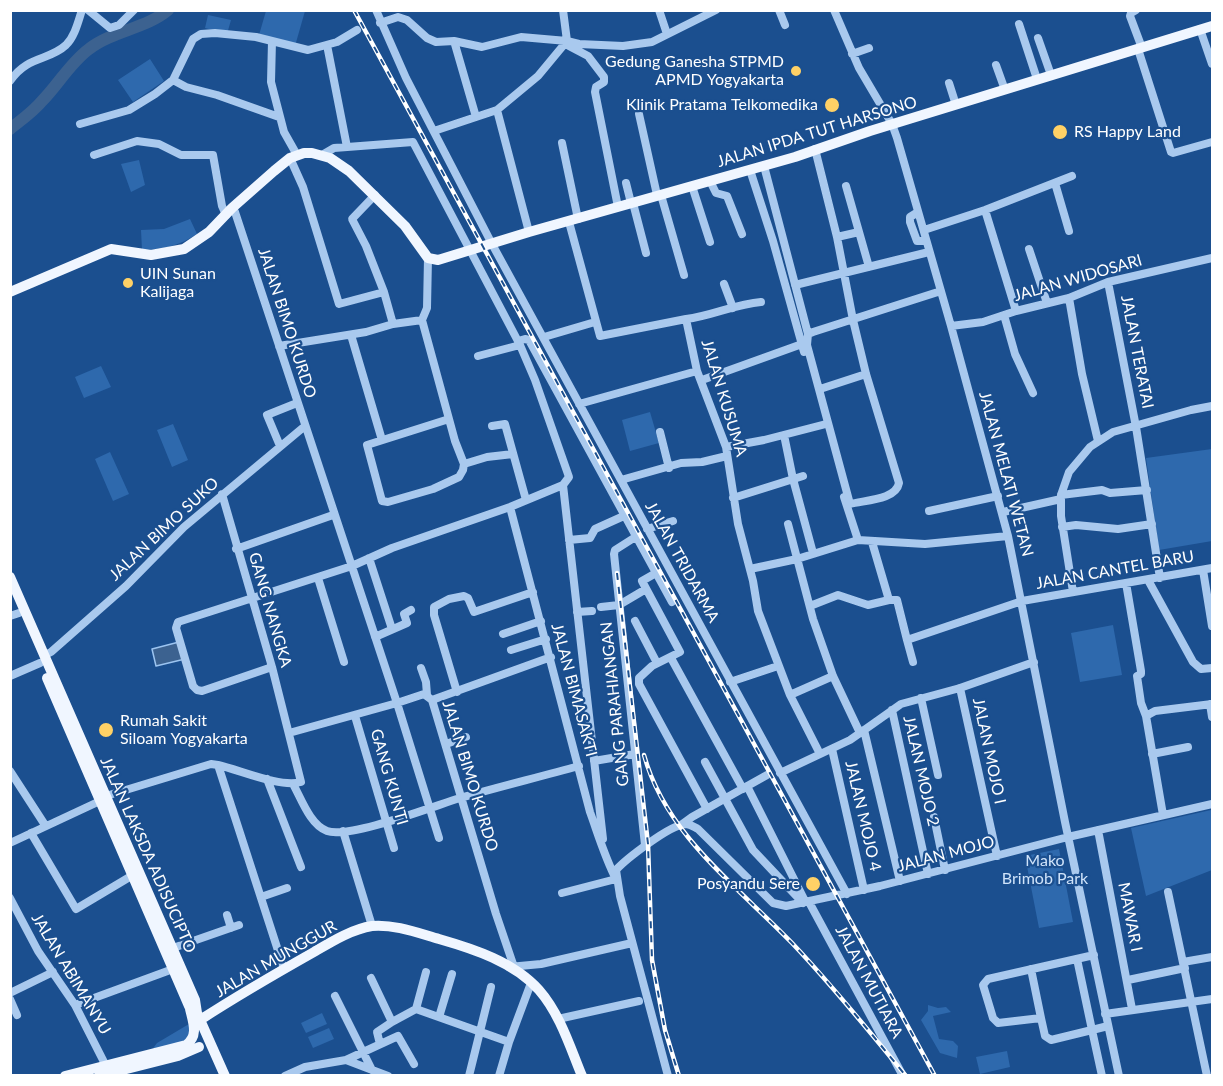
<!DOCTYPE html>
<html>
<head>
<meta charset="utf-8">
<style>
	body { margin:0 }
	#map { position:relative; width:1223px; height:1086px; overflow:hidden; background:#1b4f8f; font-family:Lato,sans-serif }
	canvas { display:block }
	.frame { position:absolute; inset:0; border:12px solid #fff; pointer-events:none }
</style>
</head>
<body>
<div id="map">
<canvas width="1223" height="1086"></canvas>
<div class="frame"></div>
</div>
<script>
const g = document.querySelector('canvas').getContext('2d');
g.lineJoin = 'round';
function fillPath(path, color) { g.fillStyle = color; g.fill(path, 'evenodd'); }
function strokePath(path, color, width, dash) { g.strokeStyle = color; g.lineWidth = width; g.lineCap = dash ? 'butt' : 'round'; g.setLineDash(dash || []); g.stroke(path); }
function drawText(font, color, halo, rows, align = 'center') {
  g.font = font + ' Lato,sans-serif'; g.lineWidth = 4.5; g.setLineDash([]); g.textBaseline = 'middle'; g.strokeStyle = halo; g.fillStyle = color; for (const [text, x, y, turn = 0] of rows) {
    g.save(); g.translate(x, y); g.rotate((+turn || 0) * Math.PI / 180); g.textAlign = isNaN(turn) ? turn : align; if (halo) g.strokeText(text, 0, 0); g.fillText(text, 0, 0); g.restore();
  }
}
fillPath(new Path2D(`
	M266 11H305L295 46 259 35Z
	M208 15 231 20 227 34 205 28Z
	M150 59 164 81 133 102 118 80Z
	M139 160 145 185 131 192 121 164Z
	M190 219 197 234C179 246 164 249 142 250L141 230 164 229Z
	M101 366 111 387 84 398 75 377Z
	M650 412 659 443 630 451 622 420Z
	M173 424 188 460 172 467 157 430Z
	M1212 449V541L1159 550 1146 458Z
	M110 452 129 494 113 501 95 459Z
	M1113 625 1122 675 1080 682 1071 633Z
	M1211 810 1212 870 1146 896 1131 828Z
	M1059 849 1073 922 1039 928 1025 856Z
	M928 1005 938 1008 946 1007 951 1012 933 1016 939 1039 953 1041 958 1046 957 1058 940 1053 921 1020 928 1011Z
	M322 1013 327 1024 306 1033 301 1023Z
	M189 1024V1040L151 1051 157 1043Z
	M329 1028 334 1039 313 1048 308 1037Z
	M1007 1051 1010 1067 980 1074 976 1057Z`), '#2e69ad');
const water = new Path2D(`
	M179 642 185 659 156 666 152 649Z`);
fillPath(water, '#3c6290');
strokePath(water, '#9cc4f0', 1.5);
strokePath(new Path2D(`
	M10 129C21 120 33 112 42 101 58 85 70 63 89 49 112 31 147 28 168 10`), '#3c6290', 12);
strokePath(new Path2D(`
	M88 10 110 28 119 25 134 10
	M376 10 406 78 492 244 847 894
	M659 10 667 34
	M779 10 785 25
	M834 10 859 68 892 124 897 138 951 326 1008 536 1065 822 1119 1076
	M1136 10 1131 13 1130 16 1142 48
	M380 23 398 17 407 20 427 38 436 42 454 41 482 47 521 37 567 41 579 44 623 46 652 42 716 10
	M1019 24 1037 79
	M1200 29 1212 64
	M1038 38 1051 75
	M272 41 271 82 284 132 297 155
	M454 41 476 117
	M327 45 347 147
	M569 46 588 56 604 77V82L596 87 595 92 618 207
	M1138 49 1171 152 1173 153 1212 142
	M852 54 869 48
	M996 65 1005 90
	M173 80 186 87 217 95 279 117
	M10 81C28 55 49 61 66 45 75 36 78 22 82 10
	M949 83 956 105
	M497 110 529 232
	M639 114 657 195
	M80 124 129 110 155 94 173 80 193 39 201 34 215 33 256 37 308 50 337 42 357 30
	M434 131 497 110 538 76 567 41 563 10
	M562 143 578 219
	M815 149 837 237 853 320 866 374 899 483C896 500 865 500 850 504L807 345 808 334 813 332 941 291
	M94 155 137 141 159 144 181 155H213L222 206 226 215
	M290 158 303 187 339 304 384 292
	M764 166 808 334
	M750 170 773 241 804 352
	M710 181 716 193 727 196 742 234
	M626 183 631 203
	M1055 183 1069 231
	M692 186 710 242
	M846 186 869 267
	M375 195 352 219 366 246 384 292 393 324
	M661 195 684 275
	M633 203 646 253
	M232 208 235 212 397 703 424 694 432 700 496 914 514 967
	M985 210 1016 311
	M918 212 910 217V222L917 241H926
	M569 222 600 336 686 319 697 371 726 447 738 524 753 581 758 611 790 695 833 676
	M924 230 985 210 1072 176
	M837 237 859 232
	M1029 249 1047 303
	M428 258 427 308 422 320 455 441 464 464 463 470 459 477 433 489 388 502 382 501 367 445 449 419
	M1108 282 1136 427 1160 578
	M724 284 733 308
	M795 285 929 252
	M1069 298 1082 374 1098 441
	M1004 315 1015 354 1033 393
	M686 319C712 316 735 304 761 302
	M951 326 983 322 1016 311 1069 298 1108 282 1212 258
	M351 335 382 440
	M544 337 595 322
	M518 341 525 339 529 340 672 602
	M279 346 366 332 393 324 422 320
	M478 356 520 345
	M702 380 802 344
	M820 389 866 374
	M579 404 697 371
	M492 426 505 424 526 500
	M660 432 669 468
	M784 435 793 479 813 553
	M280 446 267 415 297 403
	M726 447 764 440 826 424
	M464 464 487 457 513 454
	M621 480 681 463 702 462 727 456
	M563 485 603 839
	M1061 495 1102 490 1110 493 1147 490
	M844 497 858 540
	M733 498 803 476
	M510 507 590 812C598 834 605 858 616 879L562 893
	M929 511 998 496
	M1003 512 1061 499
	M788 524 813 619 833 676 860 733 901 704 960 688 1034 662
	M1062 527 1076 525 1118 529 1152 524
	M647 529 673 521
	M637 536 615 550 614 554 645 845
	M569 540 590 538 595 529 626 515
	M872 542 889 600
	M236 549 333 515
	M369 558 392 629
	M750 569 797 559 858 540 925 544 1008 536
	M1203 570 1212 626
	M656 573 642 581 680 652 652 666 639 678V684L707 809
	M318 578 344 662
	M1148 580 1193 662 1201 669 1212 668
	M1126 583 1141 671V674L1137 676 1141 703 1146 716 1163 815
	M1073 592 1061 516V495L1069 472 1090 447 1113 432 1191 410 1212 406
	M810 606 838 595 868 605 889 600H897L907 640 1022 601 1212 568
	M601 607 619 605 646 589
	M577 612 592 611
	M10 616 19 613
	M635 621 657 663
	M503 634 541 621
	M375 637 407 623 404 614 411 610
	M907 640 913 662
	M511 650 546 639
	M45 655 51 652 126 586 184 527 305 426
	M671 658 743 789
	M272 667 202 691 197 690 193 686 176 628 178 622 352 566 392 548 510 507 563 485 569 477 535 380 520 345 413 142 334 148 322 155
	M421 668 426 682 427 695
	M10 676 40 663
	M730 682 778 666
	M960 688 997 856
	M457 692 434 615V607L449 599 464 596 468 598 474 612 533 592
	M790 695 820 754
	M921 698 938 775
	M432 700 551 657
	M1210 704 1212 717
	M892 710 928 874
	M355 716 394 848
	M1146 716 1155 711 1212 704
	M864 730 900 881
	M289 733 397 703 439 838
	M446 744 466 737
	M832 749 864 890
	M1152 754 1188 747
	M594 761 635 754
	M705 762 753 850 803 903
	M218 765 284 969
	M10 771 45 825
	M780 773 850 740 860 733
	M267 779 301 867
	M293 784C301 798 310 825 327 831 349 839 434 806 460 798 499 787 539 777 579 766
	M747 786 805 901
	M106 796 211 764 218 765C240 770 280 788 301 782L272 667 222 494
	M934 817 945 870
	M681 825 692 817 767 775
	M1098 830 1132 1009
	M343 831 372 926
	M31 833 76 909 133 875
	M10 843 100 801
	M1168 892 1207 1076
	M261 897 287 888
	M10 898 38 951 75 1005 106 1066
	M809 902 903 1076
	M227 915 231 928
	M173 948 239 925
	M1094 955 988 979 983 985 993 1018 998 1023 1041 1018 1045 1036 1051 1040 1092 1030 1102 1076
	M1077 959 1092 1030 1108 1026
	M1183 962 1212 957
	M509 967 541 964 632 943
	M1031 969 1041 1018
	M371 978 392 1022 377 1032 380 1044
	M1128 980 1185 968
	M10 993 53 972
	M335 996 372 1070
	M10 999 17 1015
	M75 1005 173 969
	M416 1009 426 972
	M1105 1014 1212 999
	M439 1017 452 974
	M558 1019 639 1001
	M392 1022 416 1009 509 1042
	M346 1060 398 1036 414 1064
	M285 1076 305 1067 346 1060 388 1076
	M469 1076 491 987
	M499 1076 509 1042 531 983
	M668 1076 620 896 616 870C626 859 670 825 685 824 690 824 694 827 698 829L773 903 786 906 880 886 1068 837 1212 804`), '#a9c9ee', 8);
strokePath(new Path2D(`
	M10 292 111 249 151 255 184 249 209 232 232 208 274 171 290 158 304 153H312L330 158 349 171 405 226 428 258 438 260 529 232 795 157 870 131 1212 26
	M10 577 195 1000 197 1013 225 1076
	M47 678 189 1006 197 1013
	M200 1020C237 996 275 974 314 952 331 942 352 929 372 926 394 924 418 933 439 939 474 949 514 962 539 990 560 1014 570 1047 582 1076
	M65 1076 186 1045C199 1036 193 1022 190 1009
	M99 1076 178 1056 199 1047`), '#f0f6ff', 10);
const rail = new Path2D(`
	M354 10 935 1076
	M617 573 648 844 652 960 665 1030 679 1076
	M644 755C666 835 737 886 792 943 832 985 869 1031 906 1076`);
strokePath(rail, '#fff', 4.5);
strokePath(rail, '#1b4f8f', 2, [7]);
for (const [x, y, r, color] of [
	[796,71,6,"#ffd166"],
	[832,105,8,"#ffd166"],
	[1060,132,8,"#ffd166"],
	[128,283,6,"#ffd166"],
	[106,730,8,"#ffd166"],
	[813,884,8,"#ffd166"]
]) { const dot = new Path2D(); dot.arc(x, y, r, 0, 2 * Math.PI); g.fillStyle = color; g.fill(dot); strokePath(dot, '#1b4f8f', 2); }
drawText('16px', '#fff', '#1b4f8f', [
	["Gedung Ganesha STPMD",784,62],
	["APMD Yogyakarta",784,80],
	["Klinik Pratama Telkomedika",818,105],
	["RS Happy Land",1074,132,"left"],
	["UIN Sunan",140,274,"left"],
	["Kalijaga",140,292,"left"],
	["Rumah Sakit",120,721,"left"],
	["Siloam Yogyakarta",120,739,"left"],
	["Posyandu Sere",800,884]
], 'right');
drawText('16px', '#fff', '#1b4f8f', [
	["JALAN IPDA TUT HARSONO",817,132,-17],
	["JALAN WIDOSARI",1078,278,-16],
	["JALAN BIMO KURDO",287,323,72],
	["JALAN TERATAI",1137,352,79],
	["JALAN KUSUMA",724,398,73],
	["JALAN MELATI WETAN",1006,474,75],
	["JALAN BIMO SUKO",164,529,-43],
	["JALAN TRIDARMA",682,562,61],
	["JALAN CANTEL BARU",1115,570,-10],
	["GANG NANGKA",270,610,74],
	["JALAN BIMASAKTI",574,690,75],
	["GANG PARAHIANGAN",615,704,-96],
	["JALAN MOJO I",989,751,78],
	["JALAN MOJO 2",921,771,77],
	["JALAN BIMO KURDO",470,776,73],
	["GANG KUNTI",389,777,74],
	["JALAN MOJO 4",863,816,77],
	["JALAN MOJO",946,854,-15],
	["JALAN LAKSDA ADISUCIPTO",148,855,66],
	["MAWAR I",1130,917,79],
	["JALAN MUNGGUR",276,959,-30],
	["JALAN ABIMANYU",71,974,59],
	["JALAN MUTIARA",869,982,62]
]);
drawText('16px', '#cfe3fa', '#1b4f8f', [
	["Mako",1045,861],
	["Brimob Park",1045,879]
]);
</script>
</body>
</html>
